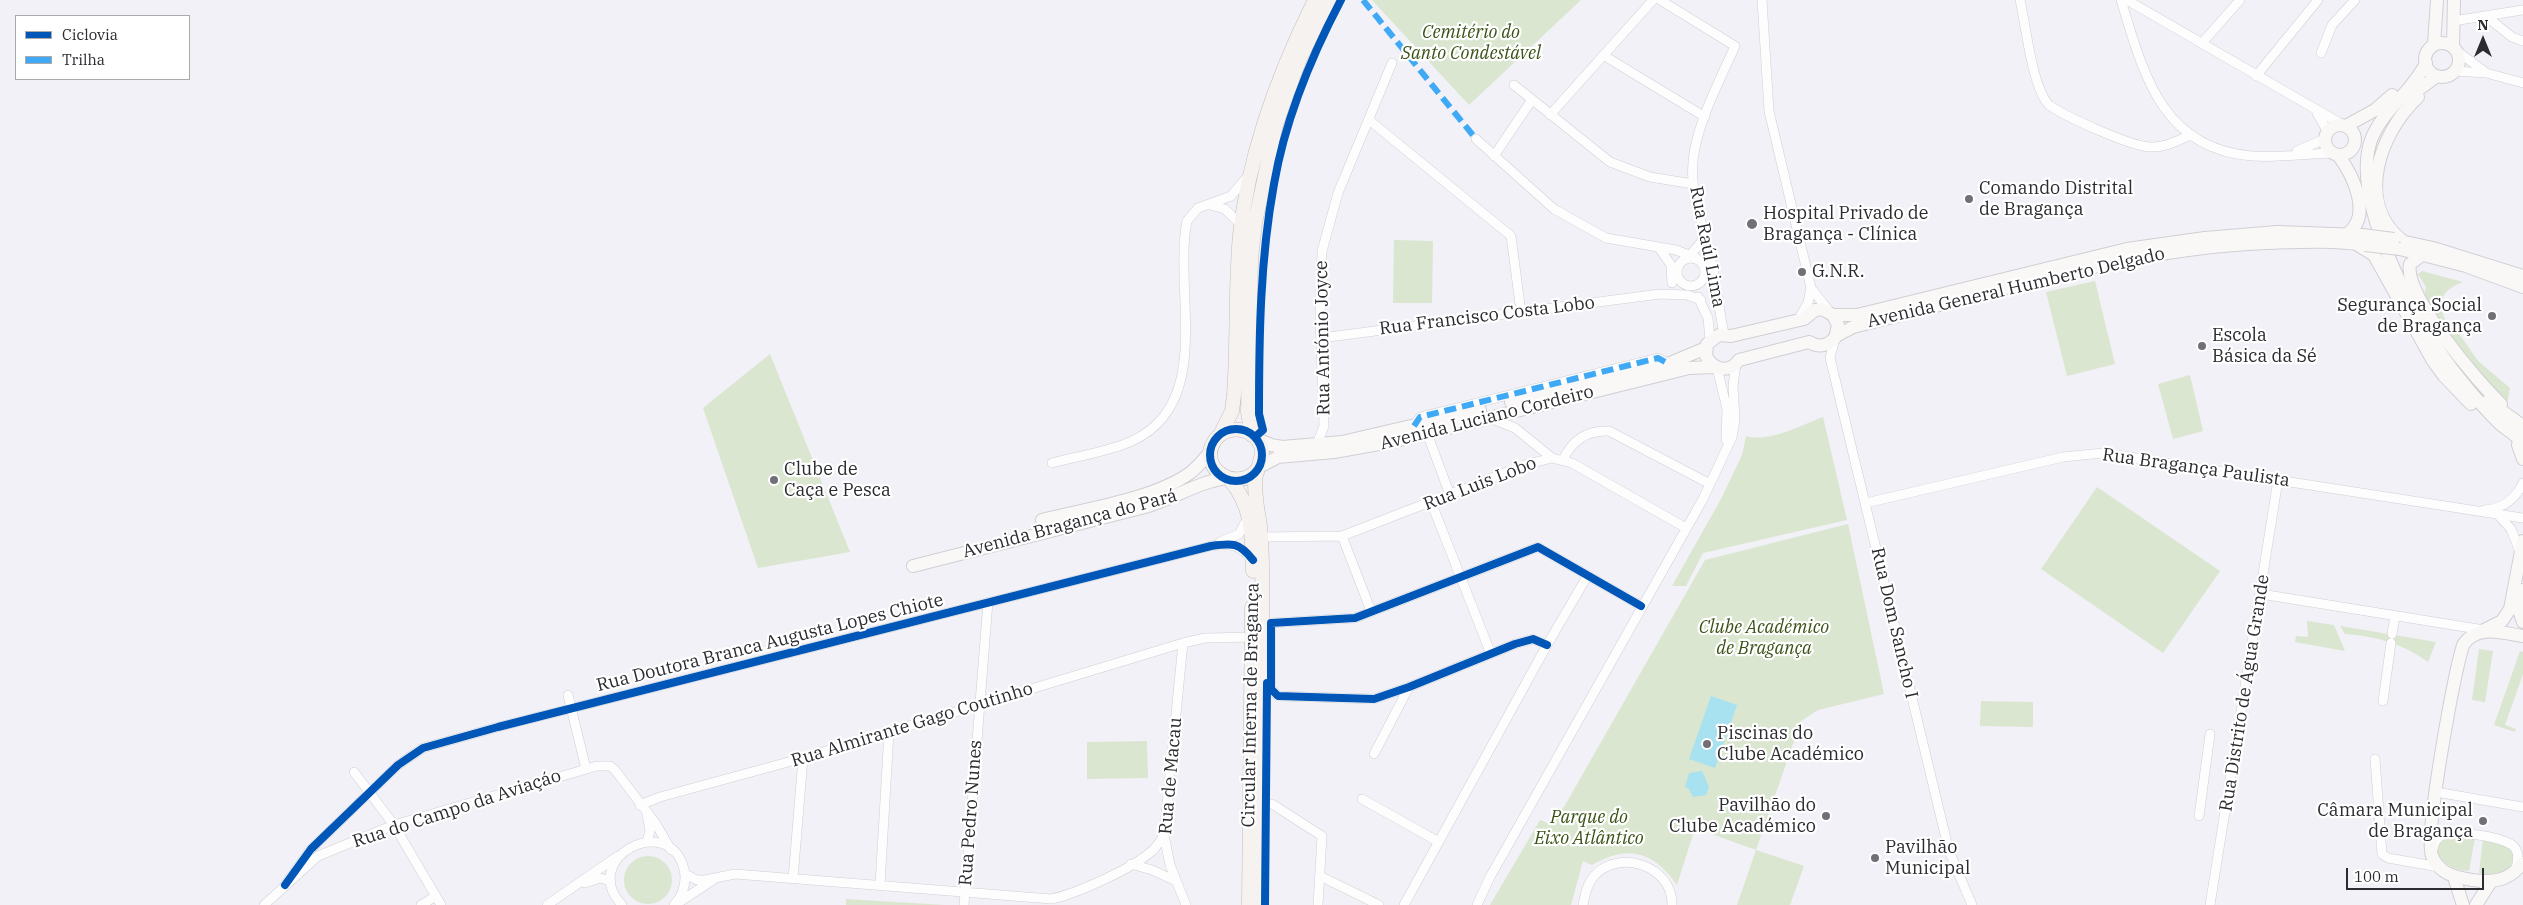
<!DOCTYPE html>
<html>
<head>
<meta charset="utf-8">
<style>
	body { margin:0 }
	#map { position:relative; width:2523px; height:905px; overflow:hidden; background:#f1f1f7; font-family:"IBM Plex Serif",serif }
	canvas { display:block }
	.legend { position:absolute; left:15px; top:15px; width:175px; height:65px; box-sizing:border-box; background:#fff; border:1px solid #aaaaac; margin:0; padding:6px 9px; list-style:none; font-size:15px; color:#2b2b30 }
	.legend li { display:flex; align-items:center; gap:10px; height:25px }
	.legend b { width:25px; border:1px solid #aaaaac }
	.north { position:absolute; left:2458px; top:15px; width:50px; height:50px; -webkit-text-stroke:4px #fff; paint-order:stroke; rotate:0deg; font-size:14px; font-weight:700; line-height:20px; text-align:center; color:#2b2b30 }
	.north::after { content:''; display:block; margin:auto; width:18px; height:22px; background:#2b2b30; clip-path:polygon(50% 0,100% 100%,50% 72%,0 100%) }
	.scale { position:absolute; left:2346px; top:868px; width:138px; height:22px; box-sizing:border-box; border:2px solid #2b2b30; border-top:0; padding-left:6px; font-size:15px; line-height:18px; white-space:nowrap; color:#2b2b30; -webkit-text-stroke:4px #fff; paint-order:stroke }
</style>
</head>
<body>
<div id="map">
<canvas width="2523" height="905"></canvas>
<ul class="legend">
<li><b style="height:6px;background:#0057b8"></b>Ciclovia</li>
<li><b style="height:6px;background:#3fa9f5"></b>Trilha</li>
</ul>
<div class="north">N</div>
<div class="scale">100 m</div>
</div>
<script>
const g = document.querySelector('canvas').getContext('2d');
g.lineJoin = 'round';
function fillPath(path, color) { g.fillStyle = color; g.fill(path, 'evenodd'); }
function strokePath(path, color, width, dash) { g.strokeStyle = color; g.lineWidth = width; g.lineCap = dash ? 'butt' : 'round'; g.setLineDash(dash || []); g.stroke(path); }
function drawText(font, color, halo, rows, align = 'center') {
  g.font = font + ' "IBM Plex Serif",serif'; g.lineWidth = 4.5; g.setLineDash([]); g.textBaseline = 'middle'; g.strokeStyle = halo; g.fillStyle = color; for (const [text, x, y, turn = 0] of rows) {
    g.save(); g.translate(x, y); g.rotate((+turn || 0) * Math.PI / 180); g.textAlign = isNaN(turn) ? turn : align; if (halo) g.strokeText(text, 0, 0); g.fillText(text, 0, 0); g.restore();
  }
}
fillPath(new Path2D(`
	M1372 0H1581L1469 105Z
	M1394 240 1433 241 1432 303H1393Z
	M2422 271 2463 282C2439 291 2437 303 2448 326L2453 325 2478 361 2510 388 2507 404C2470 371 2450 337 2424 295L2426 287 2418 274Z
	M2095 281 2115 364 2067 376 2046 292Z
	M770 354 850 552 758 568 703 408Z
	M2190 375 2203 431 2173 439 2158 384Z
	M1823 417 1847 520 1703 553 1686 586H1672L1721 499 1742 455 1746 436C1769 443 1802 425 1823 417Z
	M2097 487 2220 571 2163 653 2041 569Z
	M1848 524 1884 694 1818 710 1801 721 1756 850 1804 866 1790 905H1737L1756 850 1695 828 1677 885C1654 851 1627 844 1592 865L1583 861 1571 905H1490L1540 820 1547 823 1564 807 1705 560Z
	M2307 621 2334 625 2345 651 2295 642 2296 636 2308 637Z
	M2340 626 2436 642 2428 662C2404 644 2375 636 2345 634Z
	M2479 649 2493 651 2485 702 2472 700Z
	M2520 651 2523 652V674L2505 725 2516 729 2515 732 2494 725Z
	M1981 701 2033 702V727L1980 726Z
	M1147 741 1148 778 1087 779V742Z
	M2447 836 2475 838 2469 871C2453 869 2444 866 2436 851L2438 842Z
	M2483 839 2508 846 2514 853C2512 875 2497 876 2479 873Z
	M624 880a24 24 0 1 1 48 0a24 24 0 1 1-48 0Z
	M846 899 945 905H846Z`), '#dae6cf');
fillPath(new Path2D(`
	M1711 696 1737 705 1715 768 1689 759Z
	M1702 771 1709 787 1706 795 1693 797 1689 789 1685 787 1689 773Z`), '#a8e1ef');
const street = new Path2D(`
	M1660 0 1735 46C1721 78 1702 113 1695 148 1687 182 1700 216 1708 248 1716 276 1718 306 1724 334
	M1762 0 1769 111 1811 288 1808 303 1798 320
	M2020 0C2026 26 2032 87 2049 105 2066 117 2130 146 2150 147 2165 148 2178 140 2191 135
	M2121 0C2143 72 2161 149 2252 156 2278 158 2306 154 2332 153
	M2127 0 2343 125
	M2487 17 2512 37 2523 41
	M2453 21 2523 10
	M2202 43 2240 0
	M2457 51 2484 71
	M2321 53 2332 25 2355 0
	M1603 55 1705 117
	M2455 71 2486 73 2523 83
	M2256 76 2318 0
	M1514 85 1610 162 1650 177 1693 184
	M2317 113 2328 132
	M1550 115 1653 0
	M1369 120 1511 236 1521 312
	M1476 139 1554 209 1606 238 1676 250 1696 258
	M2297 151 2325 139
	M1494 156 1531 101
	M1210 205 1225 209 1241 225
	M1659 248 1671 265 1672 283
	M1677 272a14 14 0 1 1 28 0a14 14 0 1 1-28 0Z
	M1688 258 1702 241 1703 233
	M1811 288 1829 311
	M1698 297 1708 318 1710 340
	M1321 338 1660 294 1687 295 1701 300
	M1835 338 1830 358 1949 851 1972 905
	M1717 368 1727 409 1726 440
	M1490 418 1515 428 1552 458
	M1414 426 1420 417 1658 358 1669 364
	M1427 433 1450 495
	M1317 444 1324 426 1320 317 1322 251 1338 193 1392 63
	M1563 460C1572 440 1587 430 1609 431L1710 484
	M1052 463C1078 456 1108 452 1132 441 1215 403 1173 291 1187 221L1198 208 1231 196 1248 176
	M1431 502 1491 654
	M1866 503 2063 457 2103 453 2523 518
	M2484 510C2503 509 2515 500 2523 483
	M2500 517 2511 529 2520 552
	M1342 536 1371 611
	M1261 537 1342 536 1528 464 1552 458 1572 463 1686 528
	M1220 542 1239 534 1248 517
	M2261 594 2484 630
	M2392 634 2395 616
	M1183 643 1164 835 1170 865 1186 905
	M1547 645 1533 639 1515 644 1409 687 1374 699 1278 696 1271 689V623L1355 618 1538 547 1641 606
	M568 695 586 769
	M2383 701 2391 643
	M1374 754 1409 687
	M2375 759 2382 854 2388 858 2439 867
	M354 772 394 825 441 905
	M2436 792 2523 807
	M1362 799 1439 842
	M1272 804 1322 836 1318 905
	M640 805 660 797 803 758 1183 643 1205 638 1255 637
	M647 814 650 831 647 842
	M2199 816 2210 734
	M2433 849C2434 843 2436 839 2441 836 2453 829 2508 837 2515 848 2520 855 2517 863 2516 870
	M1131 864 1152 870 1176 881
	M685 874 697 880H705L735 874 1051 899C1076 894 1134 868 1153 850 1157 846 1161 840 1164 835
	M1320 876 1379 905
	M793 879 803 758
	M585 883 600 878 611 881
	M285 885 311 849 398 765 423 748 498 727 1211 546C1230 543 1240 544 1252 560
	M880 885 889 732
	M678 903 713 880
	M264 905 318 856 394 825 597 766H610L615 770 656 824 671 850
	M421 905 436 896
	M547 905 618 856
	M622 905C578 858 669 811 684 869 687 883 683 895 674 905
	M964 905 988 602
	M1404 905 1547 645 1588 575
	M1477 905 1490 877 1703 499 1732 437 1735 420 1733 386 1736 364
	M1583 905C1585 895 1587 884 1594 876 1619 848 1673 866 1672 905
	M2210 905 2278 480`);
const secondary = new Path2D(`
	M2425 60a17 17 0 1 1 34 0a17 17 0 1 1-34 0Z
	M2434 45 2437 0
	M2453 47 2454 0
	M2426 63C2412 92 2383 109 2371 140 2349 203 2420 331 2460 379 2472 394 2485 409 2498 422 2504 428 2512 432 2519 439
	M2406 99 2437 76
	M2325 140a15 15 0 1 1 30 0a15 15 0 1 1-30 0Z
	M2346 126 2375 110 2392 95
	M2338 155C2353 175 2373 216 2347 234
	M2396 240 2433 248 2523 276
	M2403 241C2354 204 2380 132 2418 97
	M2356 244 2374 255 2433 361 2444 376 2471 404
	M2400 249 2466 266 2523 287
	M2422 255 2410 264C2403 295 2478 382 2501 404
	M1822 309 1833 315 1838 325 1835 338C1827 346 1819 348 1809 342L1739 360C1729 374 1713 370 1706 356L1707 344 1719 335 1731 336 1804 319 1815 310Z
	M1833 315H1857L2127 249 2205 238 2277 232 2362 235
	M1836 336 1853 327C1990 294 2125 249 2266 243 2299 242 2332 240 2365 245
	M2488 401 2523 426
	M1511 402 1663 366 1706 348
	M2521 433 2518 445 2523 459
	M1257 439 1271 445 1282 447 1342 442 1480 410
	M1259 467 1278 457 1334 452 1396 441 1689 368 1715 367
	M1042 520C1085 509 1154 499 1190 473 1198 467 1204 459 1211 451
	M913 566 1145 507C1173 499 1198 482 1226 478
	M2523 590 2519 610 2523 622
	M2484 630 2502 621 2510 609 2523 541
	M2523 636C2502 633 2477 624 2463 645 2454 676 2424 834 2432 856 2439 874 2455 877 2472 880 2494 883 2508 881 2523 863
	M2454 877 2463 905
	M2476 905 2490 883`);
const primary = new Path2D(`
	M1220 435 1232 411 1234 395C1238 341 1235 288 1240 235 1249 152 1278 74 1315 0
	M1252 435 1248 412 1251 259 1255 223 1276 124 1300 58 1329 0
	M1257 470C1236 494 1196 467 1215 440 1227 424 1254 427 1261 446 1264 456 1259 463 1257 472 1254 479 1255 490 1256 498 1257 512 1261 525 1261 539 1264 592 1262 645 1261 697 1260 767 1259 836 1259 905
	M1230 480C1253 507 1252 536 1253 571
	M1249 905 1252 607`);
strokePath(street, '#cfcfd4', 10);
strokePath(secondary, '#cfcfd4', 14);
strokePath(primary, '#c3bdba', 15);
strokePath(street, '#fdfdfe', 9);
strokePath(secondary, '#faf8f7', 12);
strokePath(primary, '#f6f2ef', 14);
const secondaryBridge = new Path2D(`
	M2362 235 2394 239
	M2365 245 2400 249`);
strokePath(secondaryBridge, '#cfcfd4', 14, []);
strokePath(secondaryBridge, '#faf8f7', 12);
strokePath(new Path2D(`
	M1363 0 1476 139
	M1414 426 1420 417 1658 358 1669 364`), '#3fa9f5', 6, [12, 6]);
strokePath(new Path2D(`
	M1210 455a26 26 0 1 1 52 0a26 26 0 1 1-52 0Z
	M1255 437 1263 430 1259 414C1259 337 1260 260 1274 184 1285 120 1311 57 1341 0
	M1547 645 1533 639 1515 644 1409 687 1374 699 1278 696 1271 689V623L1355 618 1538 547 1641 606
	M285 885 311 849 398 765 423 748 498 727 1211 546C1232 543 1239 542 1253 560
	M1265 905 1267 683`), '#0057b8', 8);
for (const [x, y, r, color] of [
	[1969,199,5,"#707076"],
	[1752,224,6,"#707076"],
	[1802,272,5,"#707076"],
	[2492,316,5,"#707076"],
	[2202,346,5,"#707076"],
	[774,480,5,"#707076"],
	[1707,744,5,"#707076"],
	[1826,816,5,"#707076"],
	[2483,821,5,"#707076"],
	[1875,858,5,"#707076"]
]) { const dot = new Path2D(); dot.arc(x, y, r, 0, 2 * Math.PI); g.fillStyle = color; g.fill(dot); strokePath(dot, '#fff', 2); }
drawText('italic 18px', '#3b5216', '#fff', [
	["Cemitério do",1471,33],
	["Santo Condestável",1471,54],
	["Clube Académico",1764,628],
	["de Bragança",1764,649],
	["Parque do",1589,818],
	["Eixo Atlântico",1589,839]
]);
drawText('18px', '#2b2b30', '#fff', [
	["Comando Distrital",1979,189],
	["de Bragança",1979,210],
	["Hospital Privado de",1763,214],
	["Bragança - Clínica",1763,235],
	["G.N.R.",1812,272],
	["Segurança Social",2482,306,"right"],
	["de Bragança",2482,327,"right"],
	["Escola",2212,336],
	["Básica da Sé",2212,357],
	["Clube de",784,470],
	["Caça e Pesca",784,491],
	["Piscinas do",1717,734],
	["Clube Académico",1717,755],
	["Pavilhão do",1816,806,"right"],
	["Clube Académico",1816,827,"right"],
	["Câmara Municipal",2473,811,"right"],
	["de Bragança",2473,832,"right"],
	["Pavilhão",1885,848],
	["Municipal",1885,869]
], 'left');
drawText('18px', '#2b2b30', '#fff', [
	["Rua Raúl Lima",1707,247,79],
	["Avenida General Humberto Delgado",2016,288,-13],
	["Rua Francisco Costa Lobo",1487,316,-7],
	["Rua António Joyce",1323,338,-91],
	["Avenida Luciano Cordeiro",1487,418,-14],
	["Rua Bragança Paulista",2196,468,8],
	["Rua Luis Lobo",1480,484,-21],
	["Avenida Bragança do Pará",1070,524,-15],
	["Rua Dom Sancho I",1894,623,77],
	["Rua Doutora Branca Augusta Lopes Chiote",770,643,-14],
	["Rua Distrito de Água Grande",2245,693,-81],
	["Circular Interna de Bragança",1251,705,-89],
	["Rua Almirante Gago Coutinho",912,725,-17],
	["Rua de Macau",1171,776,-85],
	["Rua do Campo da Aviaçáo",457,809,-18],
	["Rua Pedro Nunes",971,813,-86]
]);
</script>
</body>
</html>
